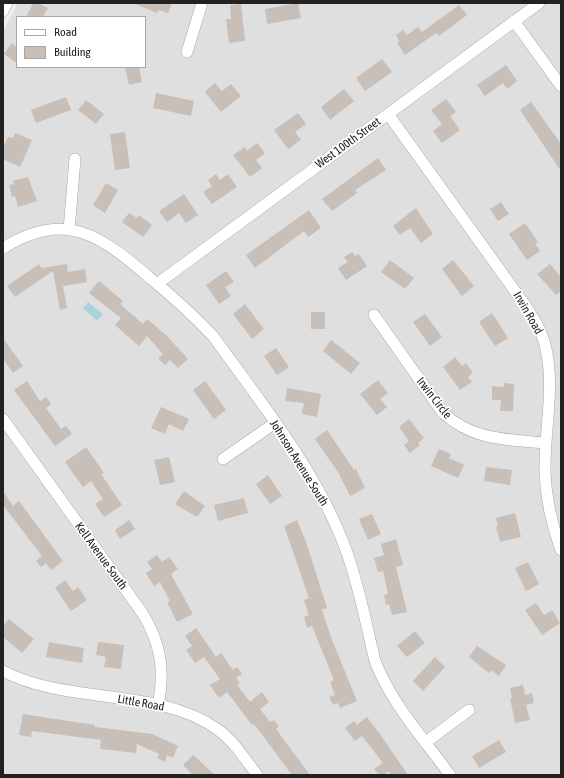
<!DOCTYPE html>
<html>
<head>
<meta charset="utf-8">
<style>
	body { margin:0 }
	#map { position:relative; width:564px; height:778px; overflow:hidden; background:#f2efe9; font-family:"Asap Condensed",sans-serif }
	canvas { display:block }
	.frame { position:absolute; inset:0; border:4px solid #222; pointer-events:none }
	.legend { position:absolute; left:16px; top:16px; width:130px; height:52px; box-sizing:border-box; background:#fff; border:1px solid #a7a7a7; margin:0; padding:5px 7px; list-style:none; font-size:12px; color:#222 }
	.legend li { display:flex; align-items:center; gap:8px; height:20px }
	.legend b { width:20px; border:1px solid #a7a7a7 }
</style>
</head>
<body>
<div id="map">
<canvas width="564" height="778"></canvas>
<div class="frame"></div>
<ul class="legend">
<li><b style="height:5px;background:#fff"></b>Road</li>
<li><b style="height:11px;background:#c7bfb8"></b>Building</li>
</ul>
</div>
<script>
const g = document.querySelector('canvas').getContext('2d');
g.lineJoin = 'round';
function fillPath(path, color) { g.fillStyle = color; g.fill(path, 'evenodd'); }
function strokePath(path, color, width, dash) { g.strokeStyle = color; g.lineWidth = width; g.lineCap = dash ? 'butt' : 'round'; g.setLineDash(dash || []); g.stroke(path); }
function drawText(font, color, halo, rows, align = 'center') {
  g.font = font + ' "Asap Condensed",sans-serif'; g.lineWidth = 3.5; g.setLineDash([]); g.textBaseline = 'middle'; g.strokeStyle = halo; g.fillStyle = color; for (const [text, x, y, turn = 0] of rows) {
    g.save(); g.translate(x, y); g.rotate((+turn || 0) * Math.PI / 180); g.textAlign = isNaN(turn) ? turn : align; if (halo) g.strokeText(text, 0, 0); g.fillText(text, 0, 0); g.restore();
  }
}
fillPath(new Path2D(`
	M18 3H561V775H3V32ZM17 17H145V67H17Z`), '#e0dfdf');
fillPath(new Path2D(`
	M88 302 103 314 97 321 83 308Z`), '#aad3df');
fillPath(new Path2D(`
	M33 3H38L48 8 43 17H26Z
	M133 3H172L168 13 159 10 157 13Z
	M298 3 301 18 267 24 265 9Z
	M241 4 245 41 229 43 226 19H231L230 5Z
	M459 5 467 15 439 36 436 33 405 55 397 43 399 41 396 35 403 30 407 35 418 27 422 32Z
	M12 43 17 47V63L4 54Z
	M382 59 392 72 365 91 356 78Z
	M506 65 517 81 507 89 503 83 485 96 477 85Z
	M125 67H139L142 82 129 85Z
	M215 83 222 91 231 84 241 96 221 112 205 92Z
	M344 89 354 101 330 120 321 107Z
	M156 93 194 101 191 116 153 108Z
	M66 97 71 110 36 123 31 110Z
	M446 99 456 112 450 116 460 130 442 143 433 131 442 124 431 110Z
	M86 100 104 114 96 124 78 110Z
	M531 102 561 144V171L520 110Z
	M298 113 306 124 295 132 301 140 288 149 274 130Z
	M125 132 130 168 115 170 110 134Z
	M15 133 32 140 20 167 3 159V148L8 137 13 138Z
	M257 143 265 153 256 160 262 168 250 177 233 155 245 147 247 151Z
	M378 158 386 170 355 190 357 193 332 211 322 199Z
	M216 174 220 180 228 174 237 187 212 204 203 192 212 186 208 180Z
	M28 177 37 201 18 207 15 196 12 197 9 185 14 184 13 181Z
	M106 183 118 190 105 213 93 205Z
	M184 194 198 215 186 223 179 213 167 222 159 211Z
	M501 202 509 214 498 221 490 209Z
	M416 208 433 234 421 243 410 228 400 235 393 226Z
	M309 210 321 228 308 237 304 231 255 268 246 255Z
	M129 213 137 218 139 215 152 225 143 237 122 222Z
	M525 223 538 242 535 244 540 251 527 260 509 234Z
	M352 252 355 256 359 254 367 266 346 280 338 268 348 262 344 257Z
	M390 260 414 278 405 289 381 272Z
	M453 260 474 286 462 296 442 269Z
	M39 264 42 268 67 264 68 272 85 269 87 282 63 286 67 308 60 310 53 271 15 297 7 286Z
	M550 264 561 277V291L556 295 537 274Z
	M226 271 234 282 225 287 231 296 219 304 206 285Z
	M99 281 123 301 120 304 143 324 147 319 166 335 188 359 178 368 170 360 165 365 158 358 163 354 147 336 139 346 115 325 121 318 89 293Z
	M245 304 264 329 252 339 233 314Z
	M311 312H325V329H311Z
	M492 313 508 338 495 346 479 322Z
	M425 314 442 337 430 346 413 322Z
	M3 338 23 366 13 373 3 359Z
	M331 340 360 363 351 374 323 351Z
	M276 348 289 367 277 375 264 356Z
	M455 357 462 366 466 363 473 373 468 377 472 382 460 390 443 367Z
	M378 380 388 393 380 399 387 407 377 415 360 394Z
	M27 381 40 401 46 397 51 404 46 408 61 429 66 426 72 434 55 446 14 390Z
	M205 381 226 410 214 419 193 390Z
	M504 383 514 384 513 411H500L501 400H492V386L504 387Z
	M287 388 321 394 317 417 302 414 304 403 285 401Z
	M161 407 189 419 183 431 169 424 165 434 151 428Z
	M409 419 424 438 418 443 420 445 410 453 404 445 409 441 399 427Z
	M327 430 354 470 356 469 365 488 350 496 338 472 315 439Z
	M86 447 104 473 101 474 122 505 104 517 95 504 103 499 91 481 83 487 65 462Z
	M439 449 451 454 449 458 464 465 458 478 431 466Z
	M169 457 175 482 160 485 154 460Z
	M486 467 512 470 510 485 484 481Z
	M268 475 282 496 270 504 256 484Z
	M3 491 13 506 19 501 63 561 51 570 46 563 41 567 36 561 42 556 3 505Z
	M184 491 205 506 197 517 175 504Z
	M244 498 248 513 218 521 214 505Z
	M515 513 521 537 500 542 496 527 498 526 496 518Z
	M372 514 381 534 368 540 359 519Z
	M129 520 135 529 120 539 115 530Z
	M297 520 306 542 327 608 322 610 332 640 357 701 340 708 338 703 333 705 329 697 335 695 330 682 334 680 312 626 307 628 304 617 309 615 304 600 309 598 284 526Z
	M396 539 403 565 396 567 407 612 392 615 389 604 386 605 384 595 388 594 383 571 378 572 374 558 384 555 381 544Z
	M157 555 162 562 169 557 178 569 171 574 193 614 177 622 167 602 170 601 160 582 154 586 146 573 152 569 147 562Z
	M528 562 539 584 526 591 515 568Z
	M65 580 73 591 78 587 87 600 71 611 55 588Z
	M536 603 544 615 552 610 560 623 542 635 525 610Z
	M9 619 34 639 22 653 3 637V626Z
	M196 628 216 657 221 653 233 670 237 667 242 674 236 678 240 683 237 685 250 702 262 692 269 702 260 709 270 722 274 720 279 727 276 729 310 775H292L254 724 252 725 227 692 219 698 210 685 220 679 204 657 195 663 186 650 192 646 185 636Z
	M415 631 425 643 407 657 397 646Z
	M49 642 84 648 82 663 46 657Z
	M98 642 124 645 121 669 104 667 106 657 96 655Z
	M477 646 506 665 499 676 491 670 489 673 469 657Z
	M435 657 445 667 423 691 413 681Z
	M523 685 525 695 532 693 534 703 526 705 530 720 515 723 510 698H512L510 688Z
	M23 714 95 725V727L152 734 178 746 173 758 167 755 165 762 157 758 159 754 137 744 136 753 100 749 101 740 32 731 31 737 19 735Z
	M367 717 382 737 408 775H391L389 771 383 775H379L374 769 383 763 370 746 362 736 355 741 345 728 354 721 357 725Z
	M499 740 506 752 479 768 472 756Z
	M193 755 215 775H193L183 765Z`), '#c7bfb8');
const minor = new Path2D(`
	M3 11 7 3
	M514 21 561 86
	M187 52 202 3
	M388 114 525 305C534 319 543 333 546 349 555 389 544 432 545 473 546 499 552 525 561 550
	M69 230 75 159
	M3 248C66 209 101 236 150 278 172 296 193 315 213 336 261 403 317 471 346 550 359 585 366 624 375 661 391 703 424 739 450 775
	M157 284 539 3
	M374 315 443 413C474 441 507 439 545 443
	M3 419 143 614C161 644 165 671 158 705
	M223 459 275 423
	M3 671C67 705 158 687 217 729 234 741 245 759 257 775
	M426 742 469 710`);
strokePath(minor, '#a9a9a9', 12);
strokePath(minor, '#fff', 11);
drawText('12px', '#222', '#fff', [
	["West 100th Street",348,143,-36],
	["Irwin Road",528,313,60],
	["Irwin Circle",434,398,52],
	["Johnson Avenue South",299,463,58],
	["Kell Avenue South",101,556,54],
	["Little Road",141,703,10]
]);
</script>
</body>
</html>
